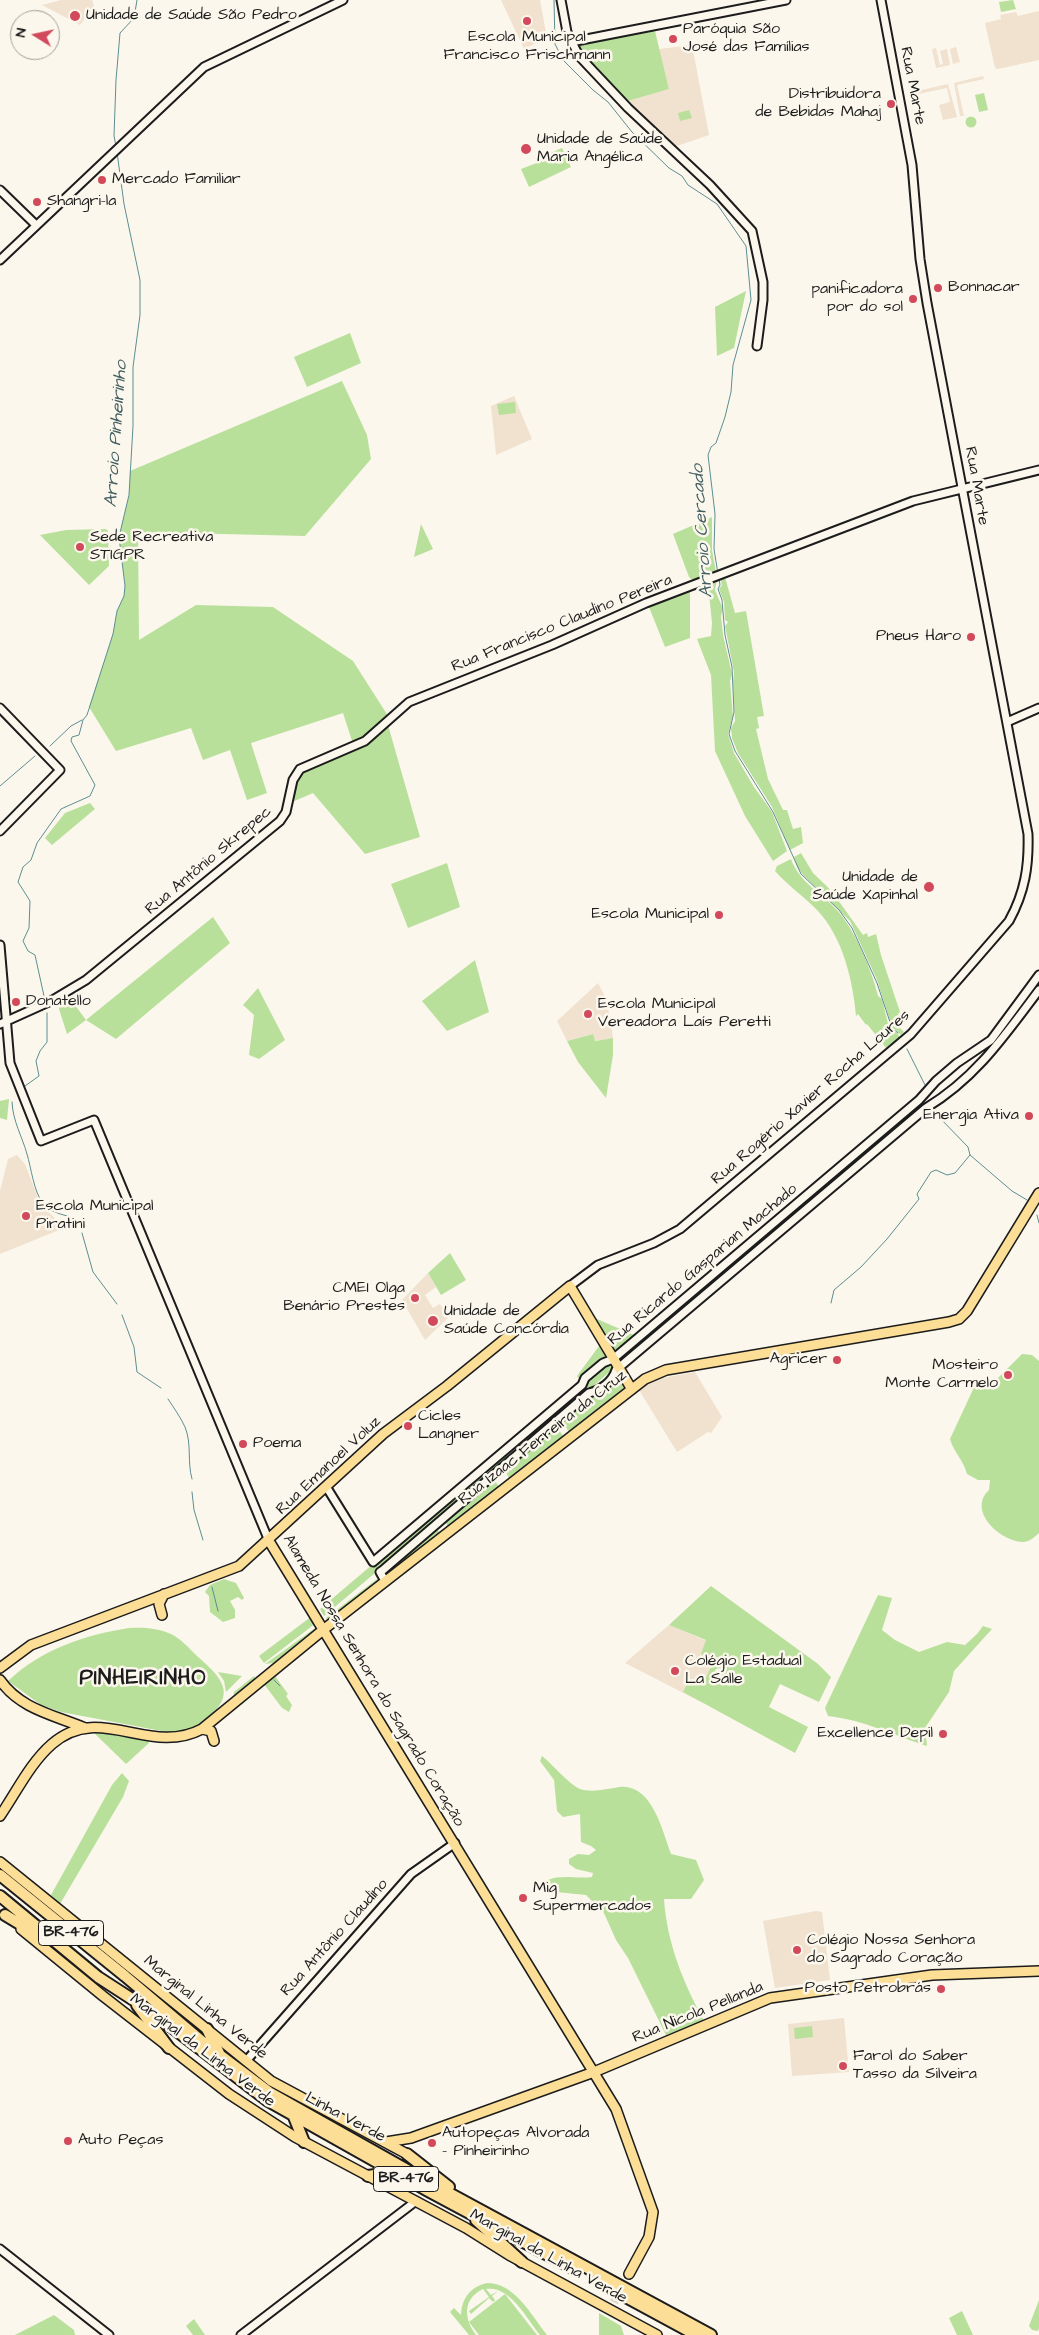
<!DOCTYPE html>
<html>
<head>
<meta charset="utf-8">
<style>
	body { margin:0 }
	#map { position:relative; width:1039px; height:2335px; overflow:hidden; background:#fbf7ec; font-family:"Architects Daughter",sans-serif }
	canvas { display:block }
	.north { position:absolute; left:10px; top:10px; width:50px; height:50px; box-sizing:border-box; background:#fbf7ec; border:1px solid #a29f99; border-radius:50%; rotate:280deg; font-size:14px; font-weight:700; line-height:20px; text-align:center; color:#1c1c1c }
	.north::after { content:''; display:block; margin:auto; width:18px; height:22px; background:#d1495b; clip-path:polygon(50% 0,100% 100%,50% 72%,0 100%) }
</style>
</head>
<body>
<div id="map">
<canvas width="1039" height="2335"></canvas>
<div class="north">N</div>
</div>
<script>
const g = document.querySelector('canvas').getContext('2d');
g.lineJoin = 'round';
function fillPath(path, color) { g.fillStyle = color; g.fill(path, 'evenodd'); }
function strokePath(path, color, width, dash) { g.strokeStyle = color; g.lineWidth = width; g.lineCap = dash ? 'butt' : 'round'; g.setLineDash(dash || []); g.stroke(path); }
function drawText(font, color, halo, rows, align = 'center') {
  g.font = font + ' "Architects Daughter",sans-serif'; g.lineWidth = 5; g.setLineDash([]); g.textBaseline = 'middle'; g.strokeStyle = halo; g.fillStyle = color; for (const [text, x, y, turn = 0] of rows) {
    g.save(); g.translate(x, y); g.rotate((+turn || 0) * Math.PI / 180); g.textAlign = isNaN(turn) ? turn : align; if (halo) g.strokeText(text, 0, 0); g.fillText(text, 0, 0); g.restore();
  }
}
fillPath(new Path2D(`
	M61 0H92L94 6 80 25 42 5Z
	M501 0H540L547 38 524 49Z
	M1039 11V60L998 69 995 68 985 23 1010 17 1001 19 1000 15 1016 12 1018 16Z
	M692 45 709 135 674 147 628 101 669 89 659 49Z
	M956 47 960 62 953 64 950 49Z
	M936 48 940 65 943 64 940 51 947 49 950 65 936 68 932 49Z
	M983 76 984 79 957 85 964 116H960L954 83Z
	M948 84 957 117 943 120 939 105 950 102 947 88 918 94 917 91Z
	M514 396 532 439 496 455 491 406Z
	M598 983 607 1000 613 1038 594 1041 592 1034 567 1041 557 1021Z
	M17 1155 25 1164 40 1203 64 1228 0 1254V1191L8 1159Z
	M428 1273 436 1287 425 1295 433 1308 440 1304 448 1318 425 1340 402 1300Z
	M695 1372 722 1417 711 1433 708 1432 677 1452 639 1390 652 1380Z
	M669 1625 707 1641 714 1660 702 1686 701 1702 625 1663Z
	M816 1911 822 1912 830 1980 775 1988 763 1921Z
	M844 2018 849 2072 792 2076 788 2024Z`), '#f1e1cf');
fillPath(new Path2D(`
	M1013 0 1016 9 1001 12 999 2Z
	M655 31 669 89 628 101 578 50 581 44Z
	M984 93 988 110 979 112 975 95Z
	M689 110 692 118 680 121 678 113Z
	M965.5 122a5.5 5.5 0 1 1 11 0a5.5 5.5 0 1 1-11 0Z
	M562 148 571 167 529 187 521 169 547 159 546 155Z
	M746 291 734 348 717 356 715 307Z
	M350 333 361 363 307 387 294 357Z
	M342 381 367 435 371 459 305 536 138 532 139 640 196 605 273 607 353 661 390 719 372 735 353 744 343 713 251 743 267 793 247 800 230 750 203 760 191 728 116 751 89 707 113 634 117 611 124 596 125 585 119 537 129 495 130 471Z
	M515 402 516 413 499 415 497 404Z
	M712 517V550L716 572 694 581 689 577 673 534Z
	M421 524 433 549 414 557Z
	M106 529 108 531 109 566 89 585 40 535 66 530Z
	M725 577 735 613 746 611 764 716 757 717 759 728 756 729 768 779 783 810H787L793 829 801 827 803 843 790 850 772 807 738 753 732 738 731 728 735 721 733 682 734 672 725 626 728 622 725 620 724 602 719 589 722 585 720 578Z
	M717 579 715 590 723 609 721 616 723 635 732 674 730 681 733 717 728 734 734 753 754 787 772 812 787 851 773 861 745 816 715 751 711 675 697 639 711 636 712 623 708 583Z
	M690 590V638L665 647 649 607Z
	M388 725 420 837 365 854 313 793 290 803 300 770Z
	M90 803 95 809 52 845 45 838 65 813Z
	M801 853 813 873 839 898 838 900 863 935 867 933 868 937 876 934 881 955 900 1012 898 1014 901 1021 899 1027 904 1032 901 1035 892 1027 877 980 850 921 804 876 797 867 794 857Z
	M791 859C799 882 821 893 837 910 854 928 873 973 878 996L882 999 889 1028 896 1032 900 1037 886 1048 867 1024 866 1025 858 1014 856 1016C853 981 843 938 818 911 805 897 788 886 775 871L777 866Z
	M447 863 460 907 408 928 391 884Z
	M213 917 230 943 116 1039 86 1020 67 1034 59 1009 61 1002 69 997 86 1020Z
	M475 960 489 1012 447 1031 422 1001Z
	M258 988 285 1040 259 1059 249 1055 254 1015 243 1005Z
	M593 1034 595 1041 613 1038V1055L606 1098 578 1062 567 1041Z
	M9 1099 7 1120 0 1118V1101Z
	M899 1122V1125L876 1148 819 1193V1190L843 1167Z
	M812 1193 815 1196V1199L694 1299 692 1295Z
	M450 1253 466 1280 441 1295 428 1273Z
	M688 1299 689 1302 672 1319 634 1351V1346Z
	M590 1316 634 1335 613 1352Z
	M599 1346 606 1356 579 1379 577 1376Z
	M1022 1354 1032 1355 1039 1361V1533C1035 1537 1029 1542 1023 1542 999 1541 967 1510 989 1490L990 1480H978L967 1474C963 1459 954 1453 950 1439L976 1383 998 1378Z
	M617 1358 621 1362 516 1453V1449L512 1447Z
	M619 1376 626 1387 569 1432 561 1419C580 1403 600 1392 619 1376Z
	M557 1427 563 1436 509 1478 505 1471Z
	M506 1452 509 1458 469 1493 467 1492 465 1487Z
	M494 1479 499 1487 448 1527 445 1521Z
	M459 1491V1495L463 1499 324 1616 320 1609Z
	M436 1528 441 1534 388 1575 385 1571Z
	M224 1579 236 1583 244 1598 242 1600 238 1597 230 1601 235 1610V1618L223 1622 210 1612 209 1596 205 1592 210 1585Z
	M377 1579 380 1582 329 1622 326 1618Z
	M711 1586 818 1664 831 1677 819 1702 780 1684 769 1707 808 1727 795 1753 683 1692 689 1680 702 1686 714 1660 701 1654 706 1640 669 1625Z
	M878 1595 892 1598 882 1630 895 1640 919 1652 947 1642 965 1645 977 1634 983 1626 992 1629 954 1671 949 1692 925 1728 927 1746C890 1734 867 1721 828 1716L825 1708Z
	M312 1616 316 1623 264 1663 259 1656Z
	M318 1626 320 1630 281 1662 265 1664Z
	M129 1628C143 1627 158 1628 171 1634 181 1639 189 1648 197 1656 222 1678 238 1694 206 1719 193 1729 183 1732 167 1732L61 1712 41 1705 8 1681C42 1649 84 1635 129 1628Z
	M218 1672 242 1676 226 1692 224 1681Z
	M254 1676 256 1680 233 1700 234 1692Z
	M275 1676 288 1694 286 1696 292 1705 289 1712 282 1708 264 1684Z
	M92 1731 112 1733 148 1740 149 1743 126 1764Z
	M542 1756C551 1763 570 1785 580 1789 592 1793 607 1789 619 1787 652 1783 662 1830 671 1854L696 1860 704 1880 691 1899H664C667 1943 683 1982 704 2021L666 2035 628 1958 616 1940 604 1913 586 1895 556 1892 550 1886 548 1880C561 1874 578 1879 592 1877L593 1873 576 1869 569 1864V1859L578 1854 589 1855 596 1850 591 1846 581 1842 580 1814 563 1817 557 1811 554 1780 540 1761Z
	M122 1773 129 1781 123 1797 60 1904 51 1895 112 1785Z
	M812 2026 813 2037 795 2039 794 2028Z
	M487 2283C514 2282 532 2316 547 2335H540C527 2319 510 2285 486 2289L491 2295 498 2291 492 2296 495 2300 493 2302 489 2298 471 2314 469 2311 489 2297 483 2289C462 2299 464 2319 476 2335H469L450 2312 454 2308 461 2315C462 2298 470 2287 487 2283Z
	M505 2294 537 2335H479L469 2322Z
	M1039 2300V2328L1038 2331 1032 2330 1029 2326Z
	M962 2311 973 2335H957L949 2318Z
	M599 2313 621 2326 624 2335H599Z
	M54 2315 74 2330 75 2335H15Z
	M194 2319 205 2335H193L186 2326Z`), '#b9e09b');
strokePath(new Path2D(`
	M554 0 555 44 563 60 593 90 608 102 632 132 669 168 682 176 688 185 717 204 746 246 751 300 733 365 731 392 725 417 716 443 711 447 708 455 715 514 714 549 718 574
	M116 146 114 136 116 80 120 33 134 18 137 0
	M719 578 720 585 718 589 722 600 725 635 732 667 734 712 729 734 735 751 773 812 801 874 839 910 852 928 877 983 892 1028 898 1033
	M50 746 71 726 82 720
	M0 786 35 756
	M44 996 35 955 28 951 23 941 29 928 30 901 18 882 23 867 31 860 37 843 61 809 90 796 95 785 71 741 72 737 79 735 83 720 87 715 113 634 117 611 124 596 125 586 119 537 129 495 133 426V367L140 315V280L124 204 117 152
	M907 1049 925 1085
	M25 1086 39 1076 36 1061 40 1051 47 1042V1013
	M12 1102C13 1122 22 1136 27 1154 31 1167 34 1193 43 1203 50 1212 60 1214 71 1217
	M936 1110 937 1115 968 1147 970 1155 1012 1191 1027 1200
	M1037 1215 1039 1223
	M82 1233 93 1272 117 1304
	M831 1303 834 1290 861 1267 887 1239 919 1199 917 1194 931 1172 936 1170 947 1175 955 1173 970 1155
	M122 1315 134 1347 137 1372 161 1388
	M168 1399C174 1408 181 1418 185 1427 192 1444 187 1462 192 1479
	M192 1492 194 1510 203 1540
	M212 1587 218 1611
	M274 1680 280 1686`), '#5d8d92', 1);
strokePath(new Path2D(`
	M614 2302 629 2274`), '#dad6cd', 9, [9, 4.5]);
const minor = new Path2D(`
	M561 0 567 32 579 56 628 108 710 185 752 231 763 282V300L757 346
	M571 42 786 0
	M0 190 36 225
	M0 260 204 67 343 0
	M0 708 60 770 0 831
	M1007 722 1039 708
	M0 945 10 1063 41 1141 94 1120 269 1541
	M0 1024 51 1001 86 980 280 821 286 812 293 780 300 769 365 741 409 702 552 645 646 603 913 501 1039 470
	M570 1286 598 1265 654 1243 680 1229 911 1034 1009 921C1025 892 1029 866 1028 834L927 303 920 259 912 165 881 0
	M327 1488 373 1562 582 1385 585 1378 603 1363 613 1359 919 1100 936 1081 957 1063 991 1040 1039 975
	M385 1581 380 1572 383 1570 589 1393C601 1390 612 1382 616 1370L926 1108C976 1078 1005 1035 1039 990
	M246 2061 411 1874 455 1843
	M0 2249 109 2335
	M241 2335 416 2201`);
const major = new Path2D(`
	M269 1541 616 2109 653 2212 649 2237 629 2274
	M162 1615 159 1604 164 1594
	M0 1668 31 1645 239 1566 383 1434 447 1386 570 1286 631 1388
	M0 1680C20 1709 54 1715 85 1728
	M202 1729 211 1731 214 1741
	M0 1816C16 1793 30 1763 52 1744 100 1702 149 1757 202 1729L323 1630 645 1379 666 1370 949 1322 959 1319 967 1311 1039 1193
	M0 1862 271 2081 407 2154
	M21 1929 103 1996 229 2094 295 2137 466 2228 509 2255 657 2335
	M386 2142 411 2138 594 2072 770 1998 932 1975 1039 1971`);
const highway = new Path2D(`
	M0 1875 125 1976 204 2043 269 2092 427 2181 711 2335
	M0 1896 98 1977 152 2012 268 2101 428 2191 576 2270
	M5 1915 43 1938
	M137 2005 169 2048
	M207 2029 219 2053
	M294 2117 304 2142
	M407 2154 449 2187
	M368 2176 382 2174 396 2177
	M476 2220 522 2262
	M613 2290 696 2335`);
strokePath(minor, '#1c1c1c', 11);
strokePath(major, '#1c1c1c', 12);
strokePath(highway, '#1c1c1c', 14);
strokePath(minor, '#fbf7ec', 7);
strokePath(major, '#fcde96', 9);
strokePath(highway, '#fcde96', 10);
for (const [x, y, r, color] of [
	[75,16,6,"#d1495b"],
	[527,21,5,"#d1495b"],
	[673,39,5,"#d1495b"],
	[891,104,5,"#d1495b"],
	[526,149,6,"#d1495b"],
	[102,180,5,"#d1495b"],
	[37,202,5,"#d1495b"],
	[938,288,5,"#d1495b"],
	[913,299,5,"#d1495b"],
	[80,547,5,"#d1495b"],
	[971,637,5,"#d1495b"],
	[929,887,6,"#d1495b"],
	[719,915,5,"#d1495b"],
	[16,1002,5,"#d1495b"],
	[588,1014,5,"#d1495b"],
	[1029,1116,5,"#d1495b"],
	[26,1216,5,"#d1495b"],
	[415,1298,5,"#d1495b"],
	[433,1321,6,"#d1495b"],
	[837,1360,5,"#d1495b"],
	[1008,1375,5,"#d1495b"],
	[408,1426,5,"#d1495b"],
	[243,1444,5,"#d1495b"],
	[675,1671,5,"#d1495b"],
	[943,1734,5,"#d1495b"],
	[523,1898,5,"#d1495b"],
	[797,1950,5,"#d1495b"],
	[941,1989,5,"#d1495b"],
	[843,2066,5,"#d1495b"],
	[68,2141,5,"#d1495b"],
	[432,2143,5,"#d1495b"]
]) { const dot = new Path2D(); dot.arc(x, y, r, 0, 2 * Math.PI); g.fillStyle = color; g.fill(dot); strokePath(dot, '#fbf7ec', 2); }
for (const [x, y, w] of [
	[71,1933,65],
	[406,2179,65]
]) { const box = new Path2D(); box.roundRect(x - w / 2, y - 12.5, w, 25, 4); g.fillStyle = '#fbf7ec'; g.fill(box); strokePath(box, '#1c1c1c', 1); }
drawText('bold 15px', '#1c1c1c', null, [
	["BR-476",71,1933],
	["BR-476",406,2179]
]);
drawText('16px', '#1c1c1c', '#fbf7ec', [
	["Unidade de Saúde São Pedro",86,16],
	["Paróquia São",683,30],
	["José das Famílias",683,48],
	["Escola Municipal",527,38,"center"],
	["Francisco Frischmann",527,56,"center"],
	["Distribuidora",881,95,"right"],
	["de Bebidas Mahaj",881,113,"right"],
	["Unidade de Saúde",537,140],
	["Maria Angélica",537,158],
	["Mercado Familiar",112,180],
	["Shangri-la",47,202],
	["Bonnacar",948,288],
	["panificadora",903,290,"right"],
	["por do sol",903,308,"right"],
	["Sede Recreativa",90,538],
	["STIGPR",90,556],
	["Pneus Haro",961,637,"right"],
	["Unidade de",918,878,"right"],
	["Saúde Xapinhal",918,896,"right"],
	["Escola Municipal",709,915,"right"],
	["Donatello",26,1002],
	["Escola Municipal",598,1005],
	["Vereadora Laís Peretti",598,1023],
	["Energia Ativa",1019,1116,"right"],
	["Escola Municipal",36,1207],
	["Piratini",36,1225],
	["CMEI Olga",405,1289,"right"],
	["Benário Prestes",405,1307,"right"],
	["Unidade de",444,1312],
	["Saúde Concórdia",444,1330],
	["Agricer",827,1360,"right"],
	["Mosteiro",998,1366,"right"],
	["Monte Carmelo",998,1384,"right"],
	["Cicles",418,1417],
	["Langner",418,1435],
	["Poema",253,1444],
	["Colégio Estadual",685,1662],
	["La Salle",685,1680],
	["Excellence Depil",933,1734,"right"],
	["Mig",533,1889],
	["Supermercados",533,1907],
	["Colégio Nossa Senhora",807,1941],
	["do Sagrado Coração",807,1959],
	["Posto Petrobrás",931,1989,"right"],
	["Farol do Saber",853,2057],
	["Tasso da Silveira",853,2075],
	["Autopeças Alvorada",442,2134],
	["- Pinheirinho",442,2152],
	["Auto Peças",78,2141]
], 'left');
drawText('16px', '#1c1c1c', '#fbf7ec', [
	["Rua Marte",912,86,79],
	["Rua Marte",976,486,80],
	["Rua Francisco Claudino Pereira",562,624,-22],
	["Rua Antônio Skrepec",209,861,-40],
	["Rua Rogério Xavier Rocha Loures",811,1098,-41],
	["Rua Ricardo Gasparian Machado",703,1265,-40],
	["Rua Izaac Ferreira da Cruz",543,1438,-38],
	["Rua Emanoel Voluz",329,1466,-43],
	["Alameda Nossa Senhora do Sagrado Coração",373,1681,59],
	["Rua Antônio Claudino",335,1938,-48],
	["Marginal Linha Verde",205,2008,39],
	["Rua Nicola Pellanda",698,2013,-22],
	["Marginal da Linha Verde",202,2051,37],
	["Linha Verde",345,2118,28],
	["Marginal da Linha Verde",548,2257,29]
]);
drawText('italic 18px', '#425e61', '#fbf7ec', [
	["Arroio Pinheirinho",117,434,-86],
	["Arroio Cercado",703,531,-94]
]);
g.letterSpacing = '1px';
drawText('bold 21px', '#1c1c1c', '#fbf7ec', [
	["PINHEIRINHO",143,1680]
]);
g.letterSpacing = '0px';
</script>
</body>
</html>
